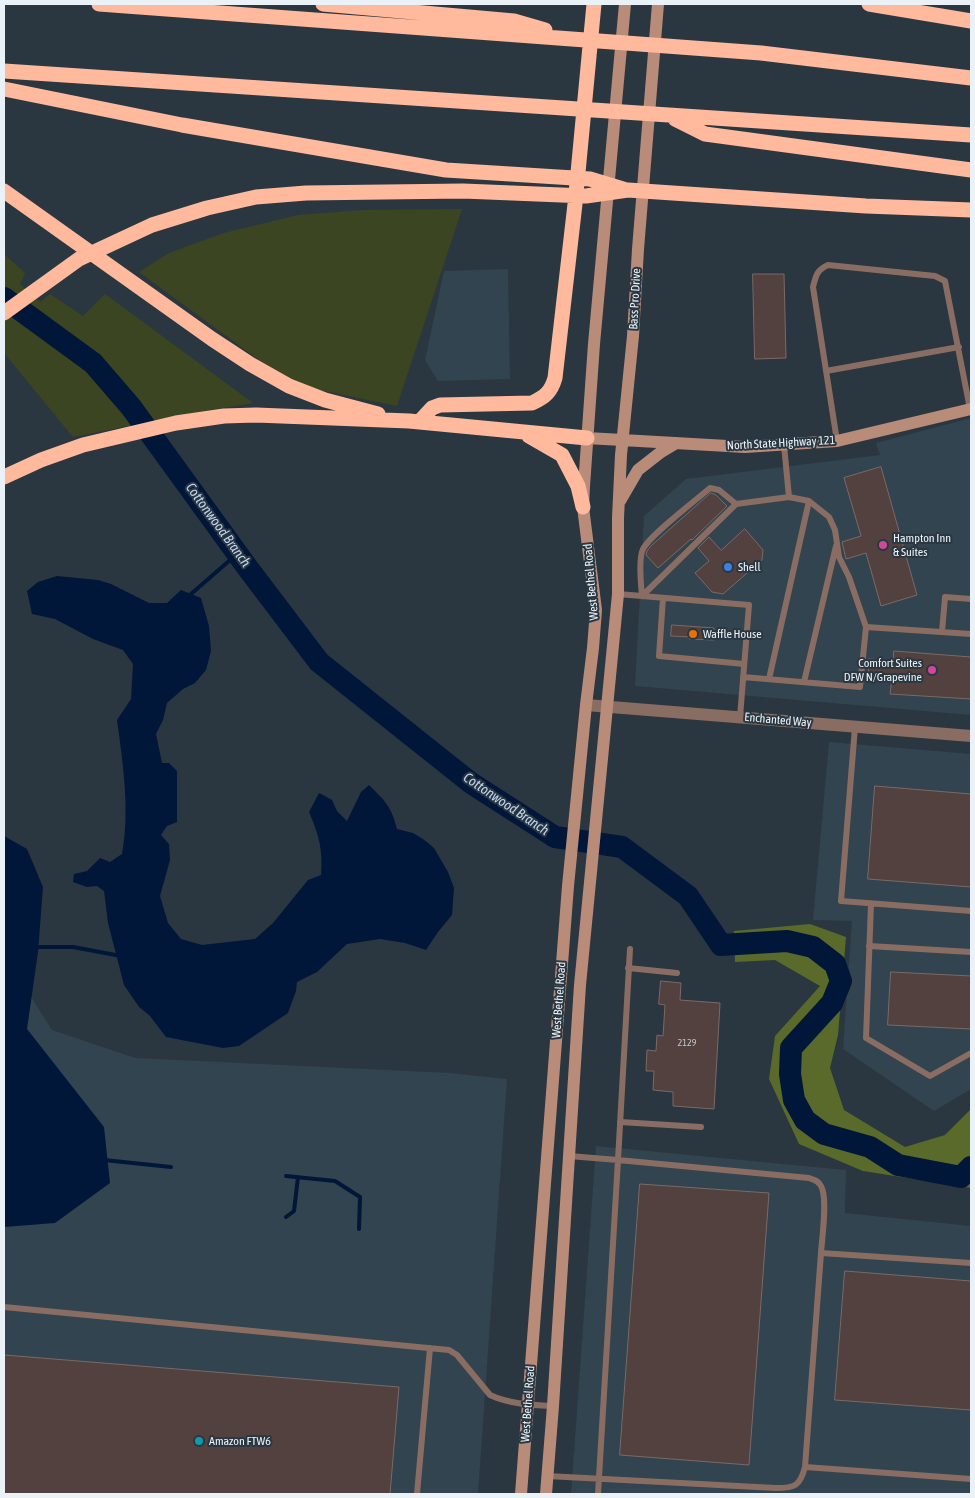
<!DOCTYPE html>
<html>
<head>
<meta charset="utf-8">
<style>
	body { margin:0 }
	#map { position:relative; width:975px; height:1498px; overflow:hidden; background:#2a3740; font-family:"Asap Condensed",sans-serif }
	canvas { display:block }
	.frame { position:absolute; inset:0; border:5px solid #eaf2f8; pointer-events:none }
</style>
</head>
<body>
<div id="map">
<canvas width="975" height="1498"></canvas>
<div class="frame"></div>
</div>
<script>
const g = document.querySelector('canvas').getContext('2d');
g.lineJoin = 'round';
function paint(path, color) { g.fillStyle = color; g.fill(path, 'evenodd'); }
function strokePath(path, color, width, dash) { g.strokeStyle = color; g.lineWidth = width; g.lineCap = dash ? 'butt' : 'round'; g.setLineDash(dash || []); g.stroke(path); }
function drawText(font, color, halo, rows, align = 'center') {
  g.font = font + ' "Asap Condensed",sans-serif'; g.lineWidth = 4; g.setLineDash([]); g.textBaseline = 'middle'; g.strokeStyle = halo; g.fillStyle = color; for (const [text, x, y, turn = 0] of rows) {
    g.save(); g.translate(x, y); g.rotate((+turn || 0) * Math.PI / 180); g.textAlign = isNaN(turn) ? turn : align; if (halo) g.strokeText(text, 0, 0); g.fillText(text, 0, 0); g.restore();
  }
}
paint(new Path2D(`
	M508 269 510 379 438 381 425 360 444 271Z
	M971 418V715L635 686 644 516 686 479 880 455 876 443Z
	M829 742 971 754V1089L934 1111 843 1049 852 921 813 920Z
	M4 954 52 1030 135 1058 449 1073 507 1079 478 1494H4Z
	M596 1146 846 1170 845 1213 971 1226V1494H571Z`), '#314450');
paint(new Path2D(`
	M462 209 397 406 310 388 270 368 139 272 169 253 224 233 298 215 362 210Z
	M4 254 25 273 20 284 40 302 50 294 83 316 105 294 253 403 198 412 73 437 4 353Z`), '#3c4522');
paint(new Path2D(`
	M810 924 846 937 838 1035 830 1068 844 1110 905 1147 945 1135 971 1109V1188L863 1171 799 1144 769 1079 775 1036 820 986 775 960 735 962 734 931Z`), '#5a6a2a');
paint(new Path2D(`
	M57 576 98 580 111 584 149 603H167L181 590 201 598 209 626 211 651 206 670 195 683 183 689 167 703 163 720 156 734 162 763H169L177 771V822L167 826 161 835 169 844 170 860 160 896 168 923 181 939 202 945 255 939 273 923 308 880 321 875C323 850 319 835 309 812L319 793 332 800 337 811 347 821 361 792 369 785C386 802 391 806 397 829L413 833 423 839 434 848 448 872 454 888 452 915 438 932 426 950 405 943 380 939 347 944 317 972 297 982 296 991 288 1013 239 1046 223 1048 166 1037 150 1016 139 1007 124 985 108 923 104 891 97 886 87 887 73 882 74 874 87 871 100 858 110 862 122 854C130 810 123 764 117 720L131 699 133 664 123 650 93 639 55 619 32 614 27 591 38 582Z
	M4 836 27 849 43 887 38 952 27 1029 104 1127 110 1183 55 1223 4 1227Z`), '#001739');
strokePath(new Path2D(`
	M190 598 191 594 237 554
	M33 947H73L121 956
	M104 1160 171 1167
	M286 1176 335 1181 360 1197 359 1229
	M286 1217 294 1211 298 1177`), '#001739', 4);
strokePath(new Path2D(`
	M4 298 93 363 131 407 247 567 319 662 471 783 555 837 622 847 688 896 721 945 787 941 813 947 835 964 841 981 832 1003 791 1048 790 1074 794 1100 805 1120 824 1134 870 1147 898 1165 961 1177 971 1167`), '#001739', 22);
const building = new Path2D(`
	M753 274H784L786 358 755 359Z
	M881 467 917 595 881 606 866 553 846 559 842 542 861 536 844 478Z
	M711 493 716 495 727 506 692 540 691 539 658 568 646 555 647 551 651 546Z
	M745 529 763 550 762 560 723 594 712 592 695 573 709 561 698 548 709 537 721 550Z
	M672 625 714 628V640L689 639 690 637 671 636Z
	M894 651 971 657V699L890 694 892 679 868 677 869 659 893 661Z
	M875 786 971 794V887L868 879Z
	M891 972 971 976V1029L888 1025Z
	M661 981 681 983 680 1000 720 1003 714 1109 673 1106V1092L653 1090 654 1071H646L647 1050 656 1051 657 1035 663 1036 665 1005 659 1004Z
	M640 1184 769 1193 749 1465 620 1455Z
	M845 1271 971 1281V1410L835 1400Z
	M4 1355 399 1387 390 1494H4Z`);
paint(building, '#52413f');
strokePath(building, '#7b6967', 1);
strokePath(new Path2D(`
	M826 371 959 347
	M837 441 813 287C816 275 817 270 828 265L935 276 945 281 970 409
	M789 497 809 501
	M618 594 749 605 740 717
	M642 596C641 584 638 559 643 549 651 534 695 501 710 488L719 490 736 504 789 497 784 445
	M642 596 736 504
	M663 598 659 656 744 664
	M942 632 945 597 971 599
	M743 677 860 687 866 627 971 634
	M769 679 809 501 829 517 835 530 839 557 849 577 866 627
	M804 682 836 546
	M855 727 841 901 971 911
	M871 904 866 1038 930 1076 971 1053
	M869 946 971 952
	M628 968 677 973
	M620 1122 701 1127
	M569 1156 618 1160 630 949
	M4 1307 449 1350 457 1355 490 1395C509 1404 532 1405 553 1406
	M805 1467 971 1479
	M547 1476 776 1488C795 1488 800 1486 805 1467L821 1253
	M417 1494 430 1348
	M598 1494 618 1160 809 1178C814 1180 818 1180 821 1186 828 1197 822 1238 821 1253L971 1263`), '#8a6d62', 6);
strokePath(new Path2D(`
	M586 705 971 736`), '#8a6d62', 12);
strokePath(new Path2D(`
	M587 438 745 447 837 441 971 409
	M620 501 638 470 661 452 676 443
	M521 1494 568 886 586 705 593 648 596 610 583 507 584 486 594 344 625 4
	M546 1494 553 1406 580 985 618 594V518L621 455 633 336 638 249 658 4`), '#b98c7a', 12);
strokePath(new Path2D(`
	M99 4 761 53 971 78
	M323 4 514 21 545 30
	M869 4 971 21
	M4 71 971 135
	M4 89 182 125 446 170 590 179 623 189
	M675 119 705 134 971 170
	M4 191 212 339 250 364 289 386 325 400 378 414
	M4 313 79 259 152 225 207 208 256 197 306 193 463 191 586 196 628 190 866 206 971 210
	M419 422 432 408 440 405 532 403C545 397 551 392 555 378L575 204 594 4
	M529 436 562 455 578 486 583 507
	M4 477 41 460 83 445 176 423 224 416 256 415 409 421 587 438`), '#ffb99d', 15);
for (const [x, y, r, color] of [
	[883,545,5,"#d1479c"],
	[728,567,5,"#3f7fe0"],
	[693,634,5,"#e8710a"],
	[932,670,5,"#d1479c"],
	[199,1441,5,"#0f9aa8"]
]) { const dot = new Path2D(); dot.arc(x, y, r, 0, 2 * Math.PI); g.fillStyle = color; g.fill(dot); strokePath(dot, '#2a3740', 2); }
drawText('10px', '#c4c6ca', null, [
	["2129",687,1043]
]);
drawText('12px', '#eaf2f8', '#2a3740', [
	["Bass Pro Drive",635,299,-87],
	["North State Highway 121",781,443,-3],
	["West Bethel Road",591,582,-95],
	["Enchanted Way",778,720,5],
	["West Bethel Road",559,1000,-86],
	["West Bethel Road",528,1404,-86]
]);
drawText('12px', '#eaf2f8', '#2a3740', [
	["Hampton Inn",893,538],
	["& Suites",893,552],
	["Shell",738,567],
	["Waffle House",703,634],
	["Comfort Suites",922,663,"right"],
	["DFW N/Grapevine",922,677,"right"],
	["Amazon FTW6",209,1441]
], 'left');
drawText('italic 14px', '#c0d6f4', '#2a3740', [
	["Cottonwood Branch",218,525,54],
	["Cottonwood Branch",506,804,34]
]);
</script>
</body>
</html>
